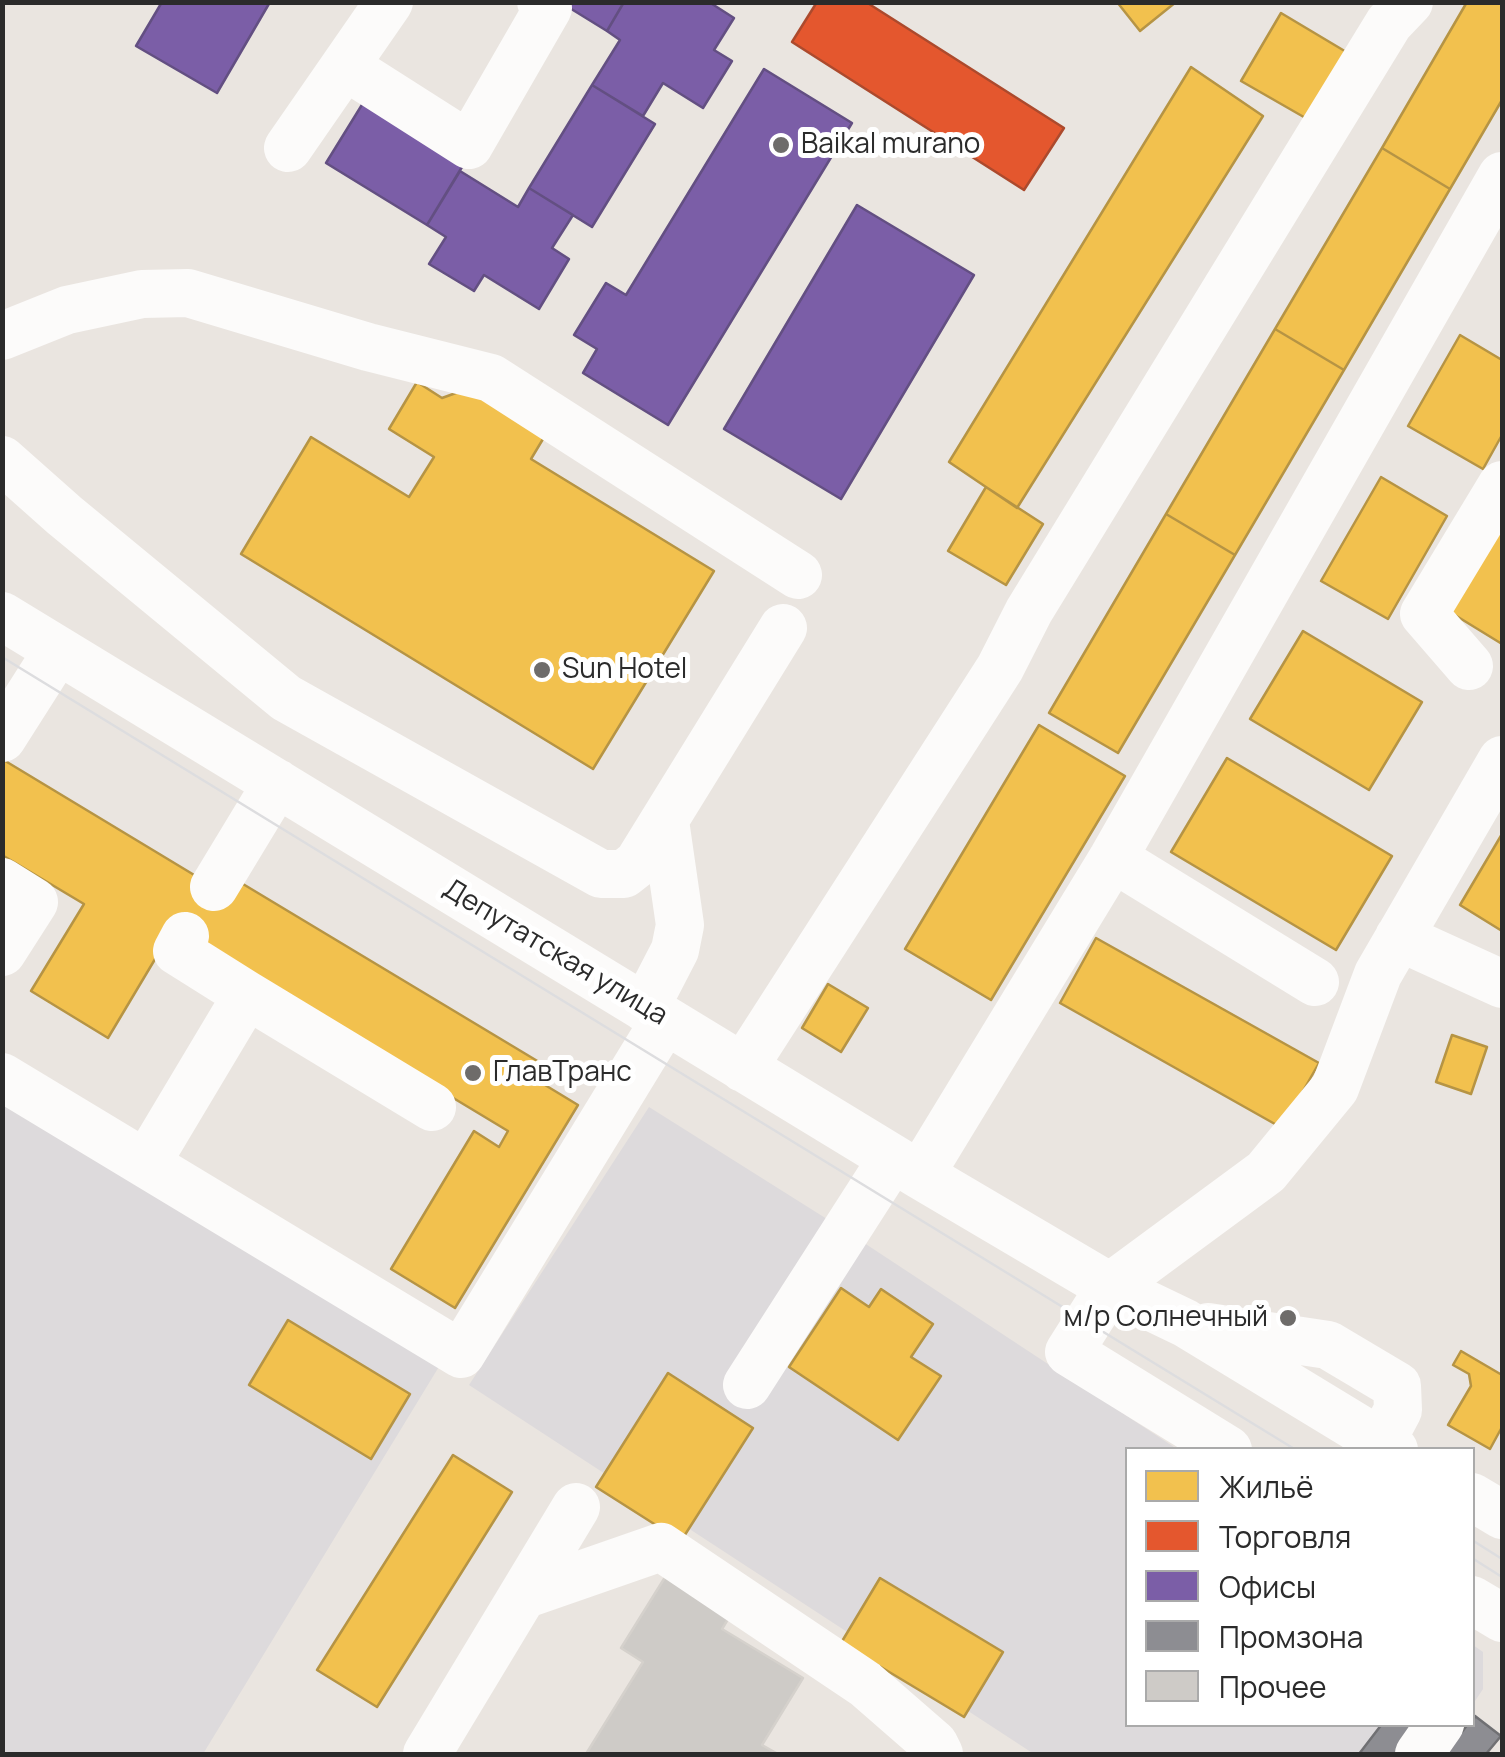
<!DOCTYPE html>
<html>
<head>
<meta charset="utf-8">
<style>
	body { margin:0 }
	#map { position:relative; width:1505px; height:1757px; overflow:hidden; background:#eae5e0; font-family:Manrope,sans-serif }
	canvas { display:block }
	.frame { position:absolute; inset:0; border:5px solid #2b2b2b; pointer-events:none }
	.legend { position:absolute; left:1125px; top:1447px; width:350px; height:280px; box-sizing:border-box; background:#fff; border:2px solid #aaa; margin:0; padding:12px 18px; list-style:none; font-size:30px; color:#2b2b2b }
	.legend li { display:flex; align-items:center; gap:20px; height:50px }
	.legend b { width:50px; border:2px solid #aaa }
</style>
</head>
<body>
<div id="map">
<canvas width="1505" height="1757"></canvas>
<div class="frame"></div>
<ul class="legend">
<li><b style="height:28px;background:#f2c14e"></b>Жильё</li>
<li><b style="height:28px;background:#e4572e"></b>Торговля</li>
<li><b style="height:28px;background:#7b5ea7"></b>Офисы</li>
<li><b style="height:28px;background:#8d8d92"></b>Промзона</li>
<li><b style="height:28px;background:#cecbc7"></b>Прочее</li>
</ul>
</div>
<script>
const g = document.querySelector('canvas').getContext('2d');
g.lineJoin = 'round';
function paint(path, color) { g.fillStyle = color; g.fill(path, 'evenodd'); }
function strokePath(path, color, width, dash) { g.strokeStyle = color; g.lineWidth = width; g.lineCap = dash ? 'butt' : 'round'; g.setLineDash(dash || []); g.stroke(path); }
function drawText(font, color, halo, rows, align = 'center') {
  g.font = font + ' Manrope,sans-serif'; g.lineWidth = 10; g.setLineDash([]); g.textBaseline = 'middle'; g.strokeStyle = halo; g.fillStyle = color; for (const [text, x, y, turn = 0] of rows) {
    g.save(); g.translate(x, y); g.rotate((+turn || 0) * Math.PI / 180); g.textAlign = isNaN(turn) ? turn : align; if (halo) g.strokeText(text, 0, 0); g.fillText(text, 0, 0); g.restore();
  }
}
paint(new Path2D(`
	M2 1095 440 1365 203 1754H3Z
	M649 1107 846 1231 1177 1449 1128 1450V1724L1459 1725 1438 1754H1034L469 1385Z
	M1473 1645 1483 1652V1689L1473 1704Z`), '#dddadc');
const homes = new Path2D(`
	M1117 2H1176L1140 31Z
	M1467 2H1502V100L1450 189 1382 148Z
	M1281 13 1348 53 1309 120 1241 81Z
	M1191 67 1263 116 1017 508 949 462Z
	M1382 148 1450 189 1344 370 1275 329Z
	M1275 329 1344 370 1235 555 1166 514Z
	M1460 335 1502 360V435L1483 469 1408 426Z
	M417 382 442 398 478 385 549 429 531 459 714 571 593 769 241 554 311 437 409 497 434 457 389 429Z
	M1381 477 1447 516 1388 619 1321 581Z
	M986 487 1043 524 1006 585 948 551Z
	M1166 514 1235 555 1118 753 1049 713Z
	M1502 516V644L1445 609Z
	M1303 631 1422 702 1369 790 1250 719Z
	M1039 725 1125 776 991 1000 905 949Z
	M1227 758 1392 856 1336 950 1171 852Z
	M2 759 224 893 233 878 554 1071 545 1085 578 1105 455 1308 391 1269 474 1131 499 1147 508 1131 173 929 108 1038 31 991 84 904 2 855Z
	M1502 834V931L1460 905Z
	M1096 938 1319 1063 1282 1128 1060 1003Z
	M828 984 868 1008 841 1052 802 1028Z
	M1452 1035 1487 1047 1471 1094 1436 1082Z
	M841 1288 869 1307 881 1289 933 1324 911 1357 941 1376 898 1440 789 1367Z
	M288 1320 410 1394 371 1459 249 1385Z
	M1461 1351 1502 1375V1427L1490 1449 1448 1425 1471 1386 1469 1374 1453 1365Z
	M668 1373 753 1428 681 1541 596 1487Z
	M453 1455 512 1492 377 1707 317 1670Z
	M880 1578 1003 1652 964 1717 841 1643Z`);
paint(homes, '#f2c14e');
strokePath(homes, '#b69444', 2.5);
const shops = new Path2D(`
	M817 2H866L1064 128 1024 190 792 42Z`);
paint(shops, '#e4572e');
strokePath(shops, '#ac4a2d', 2.5);
const offices = new Path2D(`
	M162 2H270L217 93 136 46Z
	M560 2H624L607 31Z
	M624 2H709L734 18 714 50 732 61 703 108 663 83 643 116 592 85 620 40 607 31Z
	M764 69 852 123 668 425 583 373 597 349 574 335 606 283 626 295Z
	M592 85 655 124 592 227 529 188Z
	M368 95 468 157 427 225 326 163Z
	M460 171 518 207 529 188 573 215 552 248 569 259 539 309 484 275 474 291 429 264 446 237 427 225Z
	M857 205 974 275 841 499 724 429Z`);
paint(offices, '#7b5ea7');
strokePath(offices, '#634f82', 2.5);
const industry = new Path2D(`
	M1475 1716 1501 1736 1486 1754H1445L1468 1724H1472Z
	M1382 1724H1423L1401 1754H1359Z`);
paint(industry, '#8d8d92');
strokePath(industry, '#707073', 2.5);
const building = new Path2D(`
	M672 1566 736 1606 722 1629 803 1678 762 1745 778 1754H586L643 1662 621 1648Z`);
paint(building, '#cecbc7');
strokePath(building, '#d5d1cc', 2.5);
strokePath(new Path2D(`
	M345 66 469 145 548 8 541 2
	M288 148 389 2
	M2 336 67 310 142 294 188 293 368 347 491 378 798 575
	M2 460 64 515 286 698 601 874H624L638 863 783 628
	M2 616 920 1175 1110 1287 1185 1323 1394 1450
	M1469 666 1424 614 1502 485
	M2 738 58 650
	M1113 858 1315 982
	M2 882 34 902 2 952
	M214 887 277 783
	M1399 937 1502 984
	M247 995 432 1107
	M645 1008 675 950 680 925 665 821
	M743 1068 1000 668 1029 611 1389 23 1409 2
	M2 1077 461 1354 665 1020
	M146 1164 247 995 177 951 185 936
	M920 1175 1113 858 1502 176
	M1208 1327 1328 1345 1397 1386 1398 1410 1381 1442
	M747 1385 892 1159
	M1228 1450 1069 1352 1110 1287 1266 1172 1335 1088 1378 974 1502 760
	M1472 1497 1502 1515
	M523 1595 661 1547 865 1684 934 1744 939 1754
	M1472 1600 1502 1618
	M427 1754 576 1507
	M1419 1754 1440 1724`), '#fcfbfa', 48);
strokePath(new Path2D(`
	M2 657 1296 1450
	M1472 1540 1502 1559
	M1472 1558 1502 1577`), '#dddddf', 2.5);
for (const [x, y, r, color] of [
	[781,145,10,"#6e6c6a"],
	[542,670,10,"#6e6c6a"],
	[473,1073,10,"#6e6c6a"],
	[1288,1318,10,"#6e6c6a"]
]) { const dot = new Path2D(); dot.arc(x, y, r, 0, 2 * Math.PI); g.fillStyle = color; g.fill(dot); strokePath(dot, '#fff', 4); }
drawText('28px', '#2b2b2b', '#fff', [
	["Baikal murano",801,145],
	["Sun Hotel",562,670],
	["ГлавТранс",493,1073],
	["м/р Солнечный",1268,1318,"right"]
], 'left');
drawText('28px', '#2b2b2b', '#fff', [
	["Депутатская улица",555,953,31]
]);
</script>
</body>
</html>
